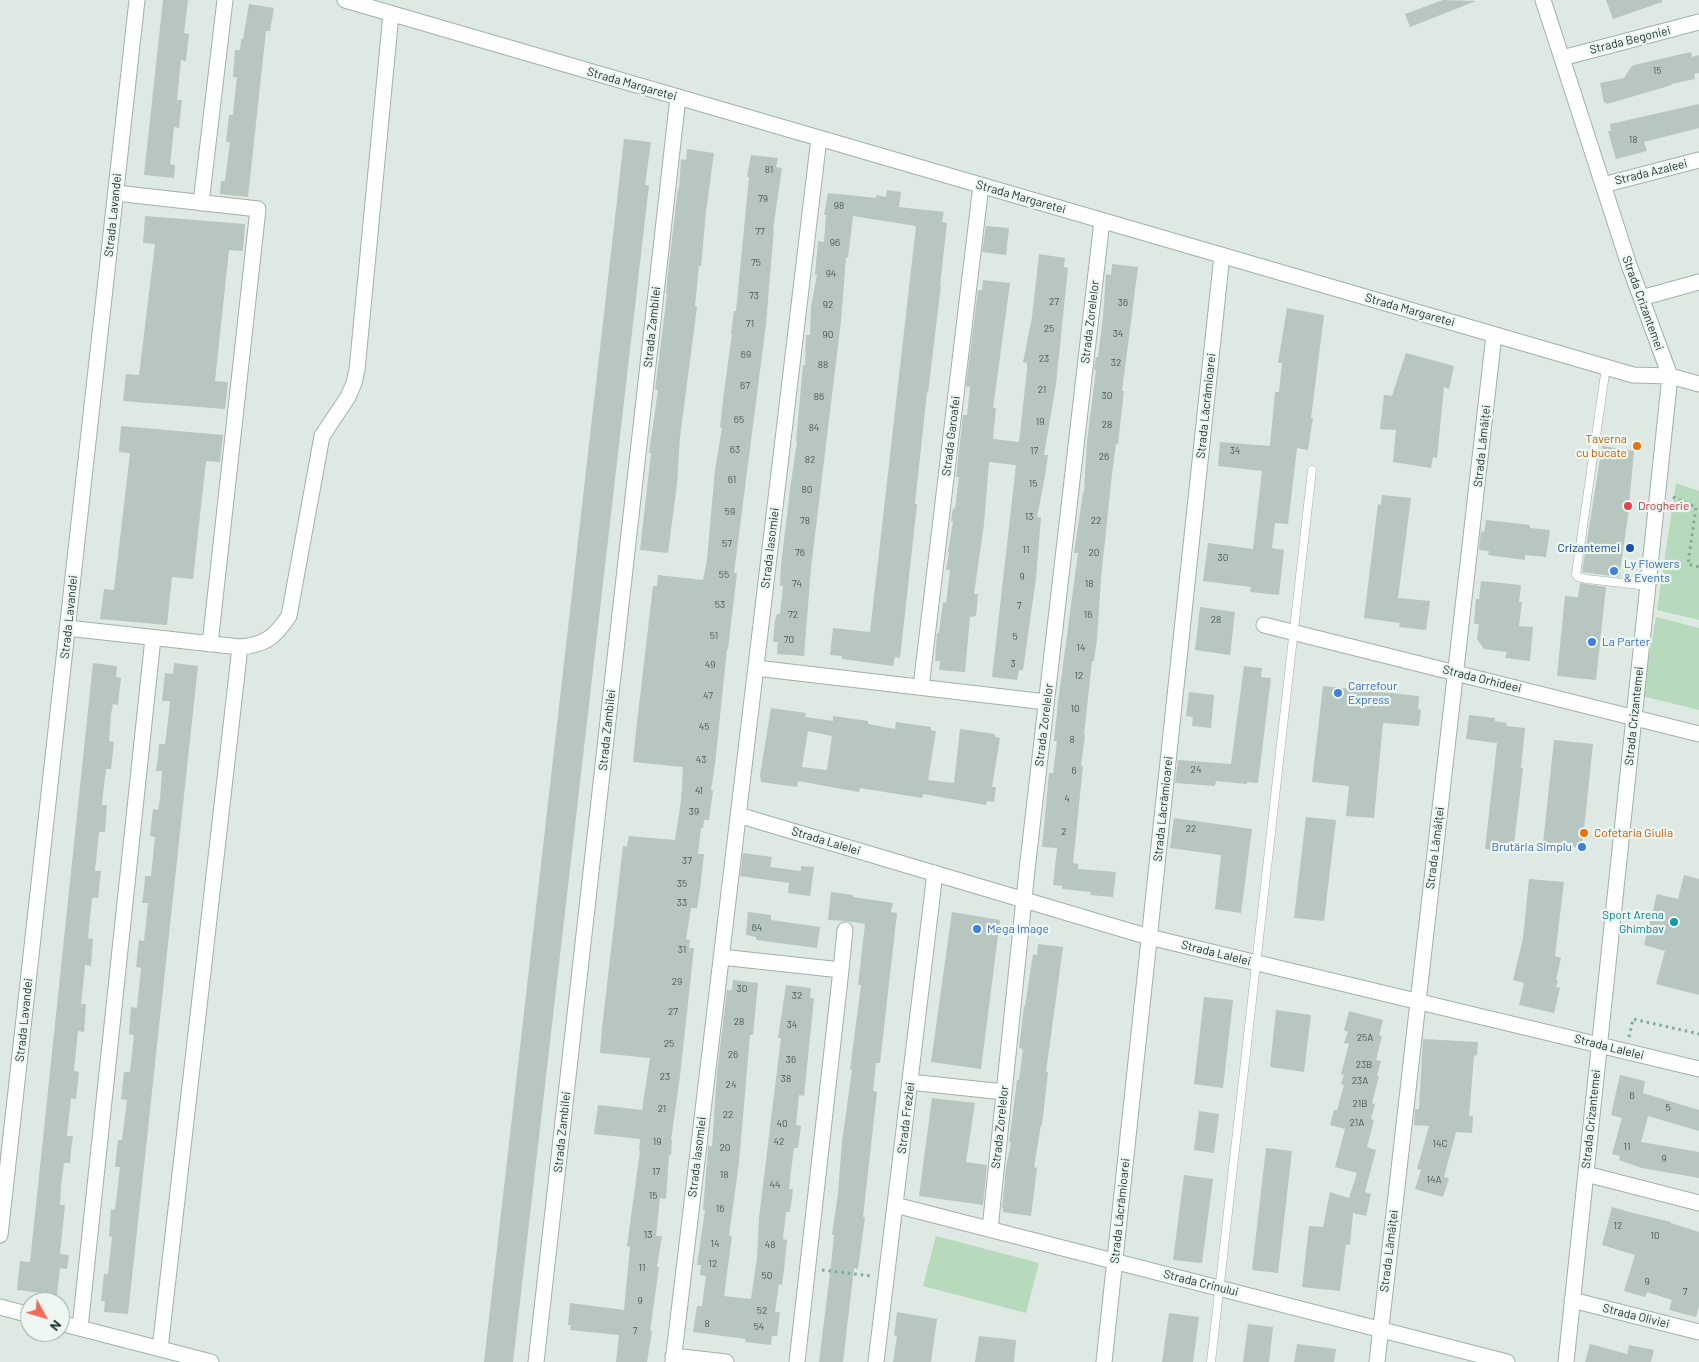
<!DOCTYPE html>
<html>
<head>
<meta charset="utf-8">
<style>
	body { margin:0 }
	#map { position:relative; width:1699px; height:1362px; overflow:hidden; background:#dee9e3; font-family:Barlow,sans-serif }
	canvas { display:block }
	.north { position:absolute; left:20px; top:1292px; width:50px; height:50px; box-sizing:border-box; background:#eef6f1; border:1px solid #9caaa3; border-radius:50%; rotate:129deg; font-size:14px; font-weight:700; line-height:20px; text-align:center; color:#20382f }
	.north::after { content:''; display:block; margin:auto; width:18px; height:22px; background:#ec6c59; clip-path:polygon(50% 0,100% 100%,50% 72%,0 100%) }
</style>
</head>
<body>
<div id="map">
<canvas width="1699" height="1362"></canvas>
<div class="north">N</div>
</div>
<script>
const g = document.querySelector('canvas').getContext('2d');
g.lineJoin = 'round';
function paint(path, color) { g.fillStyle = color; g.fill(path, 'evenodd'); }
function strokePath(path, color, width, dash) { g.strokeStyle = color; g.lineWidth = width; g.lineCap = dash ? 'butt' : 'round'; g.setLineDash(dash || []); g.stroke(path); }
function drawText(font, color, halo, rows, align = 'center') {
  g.font = font + ' Barlow,sans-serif'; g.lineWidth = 4.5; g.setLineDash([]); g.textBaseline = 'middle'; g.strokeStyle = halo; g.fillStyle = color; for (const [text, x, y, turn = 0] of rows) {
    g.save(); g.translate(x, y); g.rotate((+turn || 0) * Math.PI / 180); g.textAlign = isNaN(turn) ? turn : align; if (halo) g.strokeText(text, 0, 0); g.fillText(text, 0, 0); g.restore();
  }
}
paint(new Path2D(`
	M1676 483 1699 491V620L1657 610Z
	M1656 617 1699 628V710L1642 696Z
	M936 1236 1039 1263 1026 1313 923 1286Z`), '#b7dabc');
paint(new Path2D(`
	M163 0H188L184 33 189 34 186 61 181 60 177 100H182L179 128 174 127 170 164 175 165 174 178 144 175Z
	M1443 0 1476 1 1410 27 1405 14Z
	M1606 0H1662V2L1613 19Z
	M249 4 274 8 270 31H266L248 197 220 194 221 181H225L230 142H226L229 115H233L234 104 237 77H233L235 50H240L241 39H243Z
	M1691 52 1692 57 1699 55V73L1694 74 1695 79 1671 84 1672 85 1607 104 1606 102 1604 103 1600 83 1624 78 1631 67 1634 65Z
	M1699 104V128L1644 142 1647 151 1616 159 1608 131H1611L1610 124Z
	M624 139 651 142 645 185H649L631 341 513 1362H484Z
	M687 149 714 153 706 212 701 266H699L695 306 697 307 680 437 677 484 668 553 640 550 651 453H649L658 390H655L667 294H666L667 281 678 188 679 189 681 159 686 160Z
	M751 155 778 158 776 167 782 168 773 229H774L766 324 734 573H737L728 649H727L715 764 711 790 713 791 709 820H704L703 828H701L698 854H704L700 889 697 908H691L686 939 690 940 689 948H694L680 1076 671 1140H672L671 1155H669L666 1199 660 1198 656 1236H662L657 1267H659L650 1331H652L647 1362H616L619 1335 570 1330 571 1325H568L570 1303 624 1310 630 1247 627 1246 640 1151H639L640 1139 594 1134 598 1105 642 1110 650 1058 600 1053 602 1028 623 846 627 847 629 836 675 840 681 801 683 767 633 762 636 731 653 586H657L658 575 703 580 707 560 715 470 722 428 720 427 724 392 732 334H731L734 311H736L749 177H747Z
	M887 190 901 192 899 207 944 212 942 222 947 223 940 285H941L928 393 927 392 915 504H917L900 658 895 657 893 666 842 659V656L830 655 833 628 870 632 916 226 853 216 848 258 846 257 841 321 811 568 804 656 777 654 778 642H773L775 620 777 614H780L783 586H780L781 565 790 490 797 441H796L803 365H805L806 335H810L811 307 817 275H815L818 241 824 242 826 215H824L828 193 876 198V195L886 197Z
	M145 216 245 224 243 251 229 250 215 381 228 382 225 409 123 401 126 374 139 375 155 244 143 243Z
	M986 226 1009 228 1006 255 982 252Z
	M1039 254 1065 258 1064 267 1068 268 1056 384 1044 455H1048L1045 476 1037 517H1041L1036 578 1023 670H1019L1017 680 992 677 1016 465 989 462 984 524 974 594H978L976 616 970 617 965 672 939 670 940 661H935L937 633H939L943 602 946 603 950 570H946L949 552H948L953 521H951L953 508 955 509 959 477H956L963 415H967L970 387 966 386 978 290H982L983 280 1010 283 993 408H996L993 439 1019 442 1027 370V363L1023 362 1032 317Z
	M1112 264 1138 267 1122 391H1124L1118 444H1116L1112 474 1101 578 1097 639 1094 661H1092L1084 735H1085L1081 766H1083L1073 863 1078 864V869L1116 872 1113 897 1090 895 1091 892 1062 889V886L1053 885 1057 848 1042 847 1049 773H1053L1057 741H1054L1058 702 1078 553H1074L1083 492H1084L1087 441 1096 370H1094L1096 357H1098L1103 317 1106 274 1111 275Z
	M1287 308 1324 315 1311 418H1313L1308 450 1297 448 1288 524 1275 523 1272 548 1284 550 1279 595 1250 592 1251 587 1203 581 1208 543 1253 549 1262 471 1218 466 1220 442 1270 446 1275 392H1279L1282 363H1278Z
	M1406 353 1454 366 1449 389 1444 387 1437 458 1433 457 1431 468 1393 462 1396 430 1380 429 1384 395 1392 396Z
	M121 426 223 435 220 462 206 461 193 579 172 577 167 625 100 619 104 589 114 590 130 453 119 452Z
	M1602 446 1634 451 1628 516 1619 577 1582 572Z
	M1382 495 1411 498 1398 598 1430 601 1426 630 1399 627 1400 623 1364 618 1378 504 1381 505Z
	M1486 520 1530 525V528L1550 530 1546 557 1525 555V560L1488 555 1489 551 1479 550 1481 531 1484 532Z
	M1481 581 1521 585 1519 602H1522L1519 626 1533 627 1530 661 1505 658 1507 652 1484 649 1477 639 1479 624H1474L1476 599H1479Z
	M1580 583 1606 587 1596 680 1557 676 1565 596 1578 597Z
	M1200 607 1235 612 1230 655 1195 650Z
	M93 663 117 666 116 677 121 678 118 705 113 704 111 714 109 741 114 742 111 769H106L103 794 102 805H107L105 832H99L95 871H101L98 898H92L88 938 93 939 91 966 85 965 84 976 81 1004H86L84 1032 78 1031 75 1060 74 1071 79 1072 76 1099 71 1098 67 1136H73L71 1150 70 1163H64L61 1185 60 1205H65L60 1254 69 1255 67 1269 60 1268 57 1295 17 1290 20 1261 30 1262Z
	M174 663 198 666 128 1314 104 1312 105 1301H101L104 1274H108L112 1237 109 1236 110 1223 111 1209 115 1210 120 1167H115L118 1140H122L127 1100 121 1099 124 1072H130L134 1035 129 1034 131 1007 137 1008 139 987 141 968 136 967 139 940 144 941 148 903H142L144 889 145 876H151L154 847 155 837 150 836 153 809 158 810 160 799 162 771H156L158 757 159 744H165L168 721 170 701H162L165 673 173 674Z
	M1244 666 1262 668 1261 677 1271 678 1258 783 1247 782V784L1216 781 1215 786 1175 783 1178 760 1231 764Z
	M1323 686 1419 696 1418 709 1421 710 1419 726 1383 723 1374 818 1346 816 1349 786 1312 782Z
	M1189 692 1214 695 1211 728 1192 726 1193 717 1186 716Z
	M771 708 806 713 805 717 833 721V716L868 721V724L895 729 896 722 931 727V730L936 731 928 780 954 783 960 729 995 734V737L1000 738 992 787H996L994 802 987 801 986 805 923 794 922 798 860 788 859 792 798 781 797 787 761 782 760 775ZM808 731 832 736 827 770 802 767Z
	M1469 715 1495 718V721L1507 723 1506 726 1525 728 1521 768H1523L1513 852 1485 849 1497 743 1466 739Z
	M1554 740 1593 744 1582 848 1543 844Z
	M1306 817 1336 820 1324 921 1294 918Z
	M1174 818 1252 829 1241 913 1215 909 1221 855 1170 848Z
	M743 853 772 857 770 867 801 871V866L814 867 810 896 788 893 789 883 740 876Z
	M1684 875 1699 879V995L1656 984 1665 951 1644 945 1657 894 1678 899Z
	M1529 879 1564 882 1555 956 1561 958 1556 980 1558 981 1556 987 1560 988 1554 1013 1519 1005 1524 983 1513 980 1523 938Z
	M831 892 853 895V897L893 903 891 912 897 913 880 1063H876L873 1091 877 1092 863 1217H865L858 1269 854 1268 843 1362H819L831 1265 834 1235H832L838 1193 842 1142 852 1070H850L861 985H858L865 924 846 921 828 920Z
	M748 912 771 915V920L820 927 817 948 756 940V937L746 935Z
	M952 912 1000 920 981 1069 931 1062Z
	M1038 944 1063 947 1046 1072H1048L1042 1125H1041L1034 1167 1037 1168 1031 1216 1003 1212V1208H1002L1006 1167 1011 1142H1009L1017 1080H1019L1023 1049 1019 1048 1024 1006H1025L1033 954 1037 955Z
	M733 980 758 983 753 1035H750L739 1162 729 1236H732L724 1296 751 1299 757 1258 759 1218 781 1038H778L786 985 811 988 810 998H814L804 1096 799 1095 796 1125 801 1126 798 1148H794L790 1179 789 1189H793L790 1212H786L783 1239 787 1240 784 1270 782 1285 779 1284 775 1312H780L777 1336H772L771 1345 745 1342 746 1339 693 1332 697 1306H702L706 1276 700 1275 701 1265H697L705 1210H703L708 1149V1146H712L717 1073 727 990H732Z
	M1204 997 1233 1000 1223 1088 1194 1084Z
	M1276 1010 1311 1015 1304 1072 1270 1067Z
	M1349 1011 1383 1020 1379 1035 1382 1036 1376 1060 1381 1061 1377 1075 1379 1076 1372 1103 1375 1104 1371 1119 1374 1120 1367 1147 1376 1150 1365 1192 1371 1194 1366 1216 1353 1213 1350 1245 1346 1244 1340 1291 1302 1287 1309 1226 1323 1227 1330 1192 1349 1198 1357 1173 1335 1167 1345 1129 1330 1125 1334 1110H1337L1344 1085 1341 1084 1344 1075 1341 1074 1349 1044 1344 1043 1348 1032 1344 1030Z
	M1423 1039 1478 1042 1477 1055 1474 1056 1469 1116H1473L1472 1133 1456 1132 1444 1177 1449 1178 1443 1197 1415 1189 1421 1170 1417 1169 1429 1126 1414 1125 1415 1109H1419Z
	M1620 1075 1645 1081 1643 1093 1699 1110V1131L1648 1116 1641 1142 1699 1152V1178L1642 1168 1619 1160 1620 1156 1612 1154 1622 1118 1611 1115Z
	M932 1098 975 1103 966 1162 987 1165 983 1205 919 1196Z
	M1199 1111 1219 1114 1214 1153 1194 1150Z
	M1266 1148 1292 1151 1278 1273 1252 1270Z
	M1184 1175 1213 1179 1202 1263 1173 1260Z
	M1612 1207 1633 1213 1671 1222V1223L1699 1232V1305L1696 1317 1669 1310 1672 1300 1647 1292 1645 1297 1624 1291 1635 1255 1602 1245Z
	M897 1312 937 1319 931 1362H893L897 1336 894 1335Z
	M1169 1313 1199 1317 1193 1362H1162Z
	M1248 1324 1273 1327 1269 1362H1243Z
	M979 1336 1016 1340 1014 1362H975Z
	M1297 1344 1336 1349 1334 1362H1294Z
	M1590 1344 1627 1354 1629 1345 1654 1350 1651 1362H1585Z`), '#b7c6be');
const lane = new Path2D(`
	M1606 367 1576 574 1578 577 1587 579 1648 586
	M1211 1362 1312 470`);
const street = new Path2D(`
	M345 0 1633 375 1670 376 1699 384
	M1543 0 1629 265 1670 376 1566 1362
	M1562 58 1699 22
	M1603 185 1699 160
	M116 193 258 209 210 644
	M201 203 225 0
	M1641 298 1699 282
	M1264 625 1699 734
	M67 628 240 647C265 645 275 637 289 616L322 436 348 397 354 383 357 370 391 14
	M756 668 1046 702
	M921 687 981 185
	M738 815 1149 937 1699 1069
	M721 957 841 970 797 1362
	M841 970 845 930
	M910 1082 1004 1092
	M1586 1174 1699 1203
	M895 1205 1507 1362
	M990 1229 1027 870 1102 221
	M0 1235 137 0
	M1572 1300 1699 1332
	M0 1307 30 1315
	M60 1323 211 1362
	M80 1328 153 638
	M160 1349 240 647
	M673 1356 726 1362
	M536 1362 678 97
	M673 1362 819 138
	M876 1362 935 873
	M1104 1362 1222 255
	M1377 1362 1494 335`);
strokePath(lane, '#a1b0a9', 9);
strokePath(street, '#a1b0a9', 17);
strokePath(new Path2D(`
	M1673 497 1696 507 1688 564 1699 567
	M1629 1037 1633 1019 1699 1034
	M822 1270 871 1276`), '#80ab98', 3, [2.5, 4]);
strokePath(lane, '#fff', 8);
strokePath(street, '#fff', 15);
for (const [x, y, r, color] of [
	[1637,446,5,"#e8710a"],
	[1628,506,5,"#e0444e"],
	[1630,548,5,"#1a4fb4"],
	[1614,571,5,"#3f7fe0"],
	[1592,642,5,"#3f7fe0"],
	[1338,693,5,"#3f7fe0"],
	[1584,833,5,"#e8710a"],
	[1582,847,5,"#3f7fe0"],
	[1674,922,5,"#0f9aa8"],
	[977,929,5,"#3f7fe0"]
]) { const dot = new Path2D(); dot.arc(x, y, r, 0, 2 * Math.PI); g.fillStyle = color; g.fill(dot); strokePath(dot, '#eef6f1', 2); }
drawText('10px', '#465c53', null, [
	["15",1657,71],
	["18",1633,140],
	["81",769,170],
	["79",763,199],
	["98",839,206],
	["77",760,232],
	["96",835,243],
	["75",756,263],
	["94",831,274],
	["73",754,296],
	["27",1054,302],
	["36",1123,303],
	["92",828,305],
	["71",750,324],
	["25",1049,329],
	["34",1118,334],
	["90",828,335],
	["69",746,355],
	["23",1044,359],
	["32",1116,363],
	["88",823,365],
	["67",745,386],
	["21",1042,390],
	["30",1107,396],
	["86",819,397],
	["65",739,420],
	["19",1040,422],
	["28",1107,425],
	["84",814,428],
	["63",735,450],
	["17",1034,451],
	["34",1235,451],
	["26",1104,457],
	["82",810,460],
	["61",732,480],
	["15",1033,484],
	["80",807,490],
	["59",730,512],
	["13",1029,517],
	["78",805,521],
	["22",1096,521],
	["57",727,544],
	["11",1026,550],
	["76",800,553],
	["20",1094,553],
	["30",1223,558],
	["55",724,575],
	["9",1022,577],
	["74",797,584],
	["18",1089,584],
	["53",720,605],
	["7",1019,606],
	["72",793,615],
	["16",1088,615],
	["28",1216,620],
	["51",714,636],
	["5",1015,637],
	["70",789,640],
	["14",1081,648],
	["3",1013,664],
	["49",710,665],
	["12",1079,676],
	["47",708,696],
	["10",1075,709],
	["45",704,727],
	["8",1072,740],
	["43",701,760],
	["24",1196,770],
	["6",1074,771],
	["41",699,791],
	["4",1067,799],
	["39",694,812],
	["22",1191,829],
	["2",1064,832],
	["37",687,861],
	["35",682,884],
	["33",682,903],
	["64",757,928],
	["31",682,950],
	["29",677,982],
	["30",742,989],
	["32",797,996],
	["27",673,1012],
	["28",739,1022],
	["34",792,1025],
	["25A",1365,1038],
	["25",669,1044],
	["26",733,1055],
	["36",791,1060],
	["23B",1364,1065],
	["23",665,1077],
	["38",786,1079],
	["23A",1360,1081],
	["24",731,1085],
	["6",1632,1096],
	["21B",1360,1104],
	["5",1668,1108],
	["21",662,1109],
	["22",728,1115],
	["21A",1357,1123],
	["40",782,1124],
	["19",657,1142],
	["42",779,1142],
	["14C",1440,1144],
	["11",1627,1147],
	["20",725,1148],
	["9",1664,1159],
	["17",656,1172],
	["18",724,1175],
	["14A",1434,1180],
	["44",775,1185],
	["15",653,1196],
	["16",720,1209],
	["12",1618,1226],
	["13",648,1235],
	["10",1655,1236],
	["14",715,1244],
	["48",770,1245],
	["12",713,1264],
	["11",642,1268],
	["50",767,1276],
	["9",1647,1282],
	["7",1685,1292],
	["9",640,1301],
	["52",762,1311],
	["8",707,1324],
	["54",759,1327],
	["7",635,1331]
]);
drawText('12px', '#20382f', '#eef6f1', [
	["Strada Begoniei",1630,40,-14],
	["Strada Margaretei",632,84,16],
	["Strada Azaleei",1651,172,-14],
	["Strada Margaretei",1021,197,16],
	["Strada Lavandei",113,215,-84],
	["Strada Crizantemei",1643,303,70],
	["Strada Margaretei",1410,310,16],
	["Strada Zorelelor",1090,322,-83],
	["Strada Zambilei",652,327,-84],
	["Strada Lăcrămioarei",1206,406,-84],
	["Strada Garoafei",951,436,-83],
	["Strada Lămâiței",1482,446,-84],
	["Strada Iasomiei",770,548,-83],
	["Strada Lavandei",69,617,-84],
	["Strada Orhideei",1482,679,14],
	["Strada Crizantemei",1634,716,-84],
	["Strada Zorelelor",1044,725,-83],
	["Strada Zambilei",607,730,-84],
	["Strada Lăcrămioarei",1163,809,-84],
	["Strada Lalelei",826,841,17],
	["Strada Lămâiței",1435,848,-83],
	["Strada Lalelei",1216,953,14],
	["Strada Lavandei",24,1020,-84],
	["Strada Lalelei",1609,1047,14],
	["Strada Freziei",906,1118,-83],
	["Strada Crizantemei",1591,1119,-84],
	["Strada Zorelelor",1000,1127,-84],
	["Strada Zambilei",562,1132,-84],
	["Strada Iasomiei",697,1157,-83],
	["Strada Lăcrămioarei",1120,1211,-84],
	["Strada Lămâiței",1389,1251,-83],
	["Strada Crinului",1201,1283,14],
	["Strada Oliviei",1636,1316,14]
]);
drawText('12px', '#c56008', '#eef6f1', [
	["Taverna",1627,439],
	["cu bucate",1627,453],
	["Cofetaria Giulia",1594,833,"left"]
], 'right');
drawText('12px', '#be3a42', '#eef6f1', [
	["Drogherie",1638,506]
], 'left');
drawText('12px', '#164399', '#eef6f1', [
	["Crizantemei",1620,548]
], 'right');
drawText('12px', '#366cbe', '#eef6f1', [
	["Ly Flowers",1624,564],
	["& Events",1624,578],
	["La Parter",1602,642],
	["Carrefour",1348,686],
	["Express",1348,700],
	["Brutăria Simplu",1572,847,"right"],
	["Mega Image",987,929]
], 'left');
drawText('12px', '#0d838f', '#eef6f1', [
	["Sport Arena",1664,915],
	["Ghimbav",1664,929]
], 'right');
</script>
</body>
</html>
